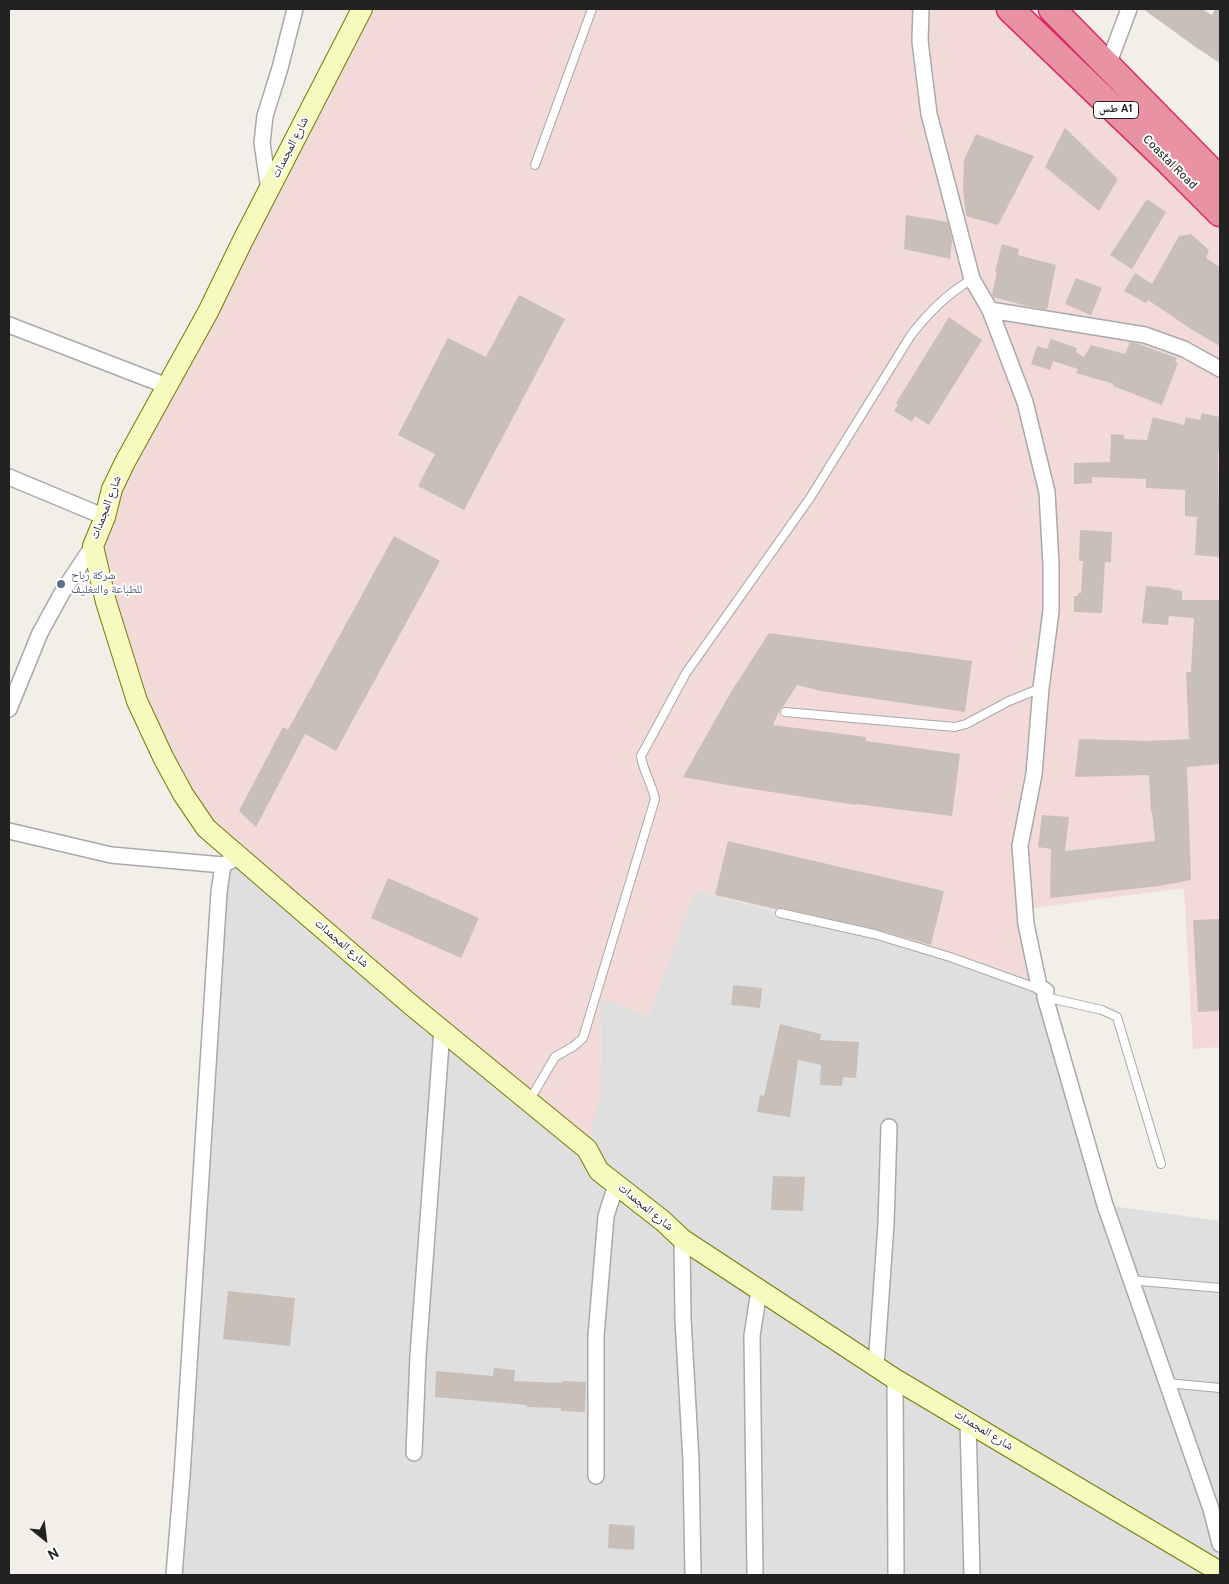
<!DOCTYPE html>
<html>
<head>
<meta charset="utf-8">
<style>
	body { margin:0 }
	#map { position:relative; width:1229px; height:1584px; overflow:hidden; background:#f2efe9; font-family:Overpass,sans-serif }
	canvas { display:block }
	.frame { position:absolute; inset:0; border:10px solid #222; pointer-events:none }
	.north { position:absolute; left:20px; top:1514px; width:50px; height:50px; -webkit-text-stroke:4px #fff; paint-order:stroke; rotate:151deg; font-size:14px; font-weight:700; line-height:20px; text-align:center; color:#222 }
	.north::after { content:''; display:block; margin:auto; width:18px; height:22px; background:#222; clip-path:polygon(50% 0,100% 100%,50% 72%,0 100%) }
</style>
</head>
<body>
<div id="map">
<canvas width="1229" height="1584"></canvas>
<div class="frame"></div>
<div class="north">N</div>
</div>
<script>
const g = document.querySelector('canvas').getContext('2d');
g.lineJoin = 'round';
function paint(path, color) { g.fillStyle = color; g.fill(path, 'evenodd'); }
function strokePath(path, color, width, dash) { g.strokeStyle = color; g.lineWidth = width; g.lineCap = dash ? 'butt' : 'round'; g.setLineDash(dash || []); g.stroke(path); }
function drawText(font, color, halo, rows, align = 'center') {
  g.font = font + ' Overpass,"Noto Naskh Arabic",sans-serif'; g.lineWidth = 4; g.setLineDash([]); g.textBaseline = 'middle'; g.strokeStyle = halo; g.fillStyle = color; for (const [text, x, y, turn = 0] of rows) {
    g.save(); g.translate(x, y); g.rotate((+turn || 0) * Math.PI / 180); g.textAlign = isNaN(turn) ? turn : align; if (halo) g.strokeText(text, 0, 0); g.fillText(text, 0, 0); g.restore();
  }
}
paint(new Path2D(`
	M239 856 601 1090 600 997 648 1016 695 890 780 913 874 934 1046 991 1105 1205 1220 1221V1575H174L223 865Z`), '#e0dfdf');
paint(new Path2D(`
	M362 9H1010L1220 215V1047L1193 1049 1184 888 1026 909 1039 985 950 957 696 890 648 1016 600 998 601 1090 587 1149 206 828 163 757 93 546Z`), '#f2dad9');
paint(new Path2D(`
	M1143 9H1202L1212 15 1215 9H1220V63L1197 48Z
	M1065 128 1118 179 1099 211 1045 167Z
	M976 134 1034 156 998 225 966 216 963 189 964 160Z
	M1147 199 1166 212 1132 269 1110 255Z
	M906 215 948 222 952 240 950 259 904 249Z
	M1191 234 1209 250 1206 258 1220 267V346L1191 329 1148 300 1146 303 1124 291 1135 273 1152 284 1179 236Z
	M1002 244 1019 249 1018 255 1056 265 1047 310 1027 306 993 297 992 294 997 273 995 272Z
	M1076 278 1102 288 1091 315 1065 304Z
	M519 295 565 319 464 510 418 486 435 454 398 435 448 338 486 357Z
	M949 317 982 340 929 425 915 416 912 422 894 411 898 404 896 403Z
	M1051 339 1077 348 1076 352 1084 357 1091 345 1125 354 1130 342 1139 344 1177 358 1175 362 1178 363 1162 405 1113 386 1114 384 1076 373 1078 369 1053 361 1050 370 1031 364 1037 346 1047 349Z
	M1202 413 1220 417V454L1218 453 1220 557 1195 555 1197 517 1185 516V490L1146 488V479L1092 477V483L1074 484V463L1110 462 1111 434 1124 435V439L1147 440 1153 417 1184 425 1186 417 1200 420Z
	M1080 530 1112 532 1111 562H1105L1102 613 1074 612V596H1078V593H1081L1083 561H1079Z
	M394 536 440 561 336 751 305 734 256 827 239 811 283 727 288 730Z
	M1146 586 1171 588V589L1182 591V600H1220V764L1187 767 1191 880 1159 886 1050 898 1051 849 1038 847 1042 815 1069 817 1065 851 1155 841 1152 812H1151L1149 775 1075 777 1079 739 1148 741 1189 739 1186 672H1191L1194 618 1169 616 1168 625 1142 623Z
	M769 633 972 661 965 712 821 691 797 685 783 707 780 709 773 725 866 737V741L960 754 952 816 856 804V805L739 787 683 777 731 692Z
	M728 841 944 891 931 945 875 929 781 908 776 909 715 895Z
	M388 878 479 918 461 958 371 918Z
	M1220 919V1011L1198 1012 1193 920Z
	M733 985 762 988 760 1008 731 1005Z
	M780 1024 821 1034 820 1040 859 1042 856 1078 843 1077 842 1086 820 1085 821 1065 798 1060 790 1117 757 1112 760 1095 764 1096Z
	M773 1176 805 1177 803 1211 771 1210Z
	M228 1291 295 1298 290 1346 223 1339Z
	M494 1368 515 1370 514 1381 562 1383V1381L586 1382 585 1412 561 1411V1408L526 1407 527 1405 435 1397 436 1371 493 1376Z
	M609 1524 635 1526 634 1550 608 1548Z`), '#c7bfb8');
const lane = new Path2D(`
	M535 165 592 9
	M785 712 955 727 966 724 1009 701 1041 688
	M780 913 874 934 950 957 1039 989
	M1045 997 1102 1010 1117 1017 1161 1164
	M529 1101 555 1057 574 1046 583 1038 655 799C652 784 643 771 641 756L686 673 810 498 911 335C930 311 946 295 972 279
	M1130 1280 1220 1288
	M1167 1383 1220 1388`);
const street = new Path2D(`
	M921 9 920 41 929 114 972 279 990 310 1025 402 1047 492 1051 565V611L1041 688 1034 774 1020 846 1026 924 1039 986 1046 991 1045 997 1105 1205 1211 1509 1220 1544
	M1108 65 1129 9
	M269 190 262 143 265 116 280 68 295 9
	M990 310 1145 335 1184 349 1220 369
	M9 325 167 386
	M9 477 105 517
	M9 709 40 633 63 591 93 546
	M9 831 111 855 223 865
	M682 1239 683 1319 691 1461 693 1575
	M876 1367 886 1224 889 1127
	M895 1379 896 1575
	M968 1422 972 1575
	M414 1453 418 1356 442 1030
	M596 1476V1336L606 1216 616 1185
	M174 1575 182 1476 219 892 223 865 239 856
	M755 1575 752 1336 759 1290`);
const secondary = new Path2D(`
	M362 9 243 240 208 312 125 462 112 489 105 517 93 546 106 602 137 701 163 757 183 794 206 828 410 1004 587 1149 599 1171 663 1221 682 1239 895 1379 1220 1572`);
const highway = new Path2D(`
	M1010 9 1166 159 1220 213
	M1052 9 1220 180`);
strokePath(lane, '#a9a9a9', 10);
strokePath(street, '#a9a9a9', 18);
strokePath(secondary, '#707d05', 22);
strokePath(highway, '#dc2a67', 29);
strokePath(lane, '#fff', 8);
strokePath(street, '#fff', 15);
strokePath(secondary, '#f7fabf', 20);
strokePath(highway, '#e892a2', 26);
for (const [x, y, r, color] of [
	[61,584,5,"#5c6f8a"]
]) { const dot = new Path2D(); dot.arc(x, y, r, 0, 2 * Math.PI); g.fillStyle = color; g.fill(dot); strokePath(dot, '#fff', 2); }
for (const [x, y, w] of [
	[1116,110,45]
]) { const box = new Path2D(); box.roundRect(x - w / 2, y - 8.5, w, 17, 4); g.fillStyle = '#fff'; g.fill(box); strokePath(box, '#222', 1); }
drawText('bold 11px', '#222', null, [
	["طس A1",1116,110]
]);
drawText('12px', '#222', '#fff', [
	["شارع المجمدات",291,148,-63],
	["Coastal Road",1169,163,45],
	["شارع المجمدات",107,508,-69],
	["شارع المجمدات",341,944,41],
	["شارع المجمدات",645,1208,39],
	["شارع المجمدات",983,1431,31]
]);
drawText('12px', '#4e5e75', '#fff', [
	["شركة رباح",71,577],
	["للطباعة والتغليف",71,591]
], 'left');
</script>
</body>
</html>
